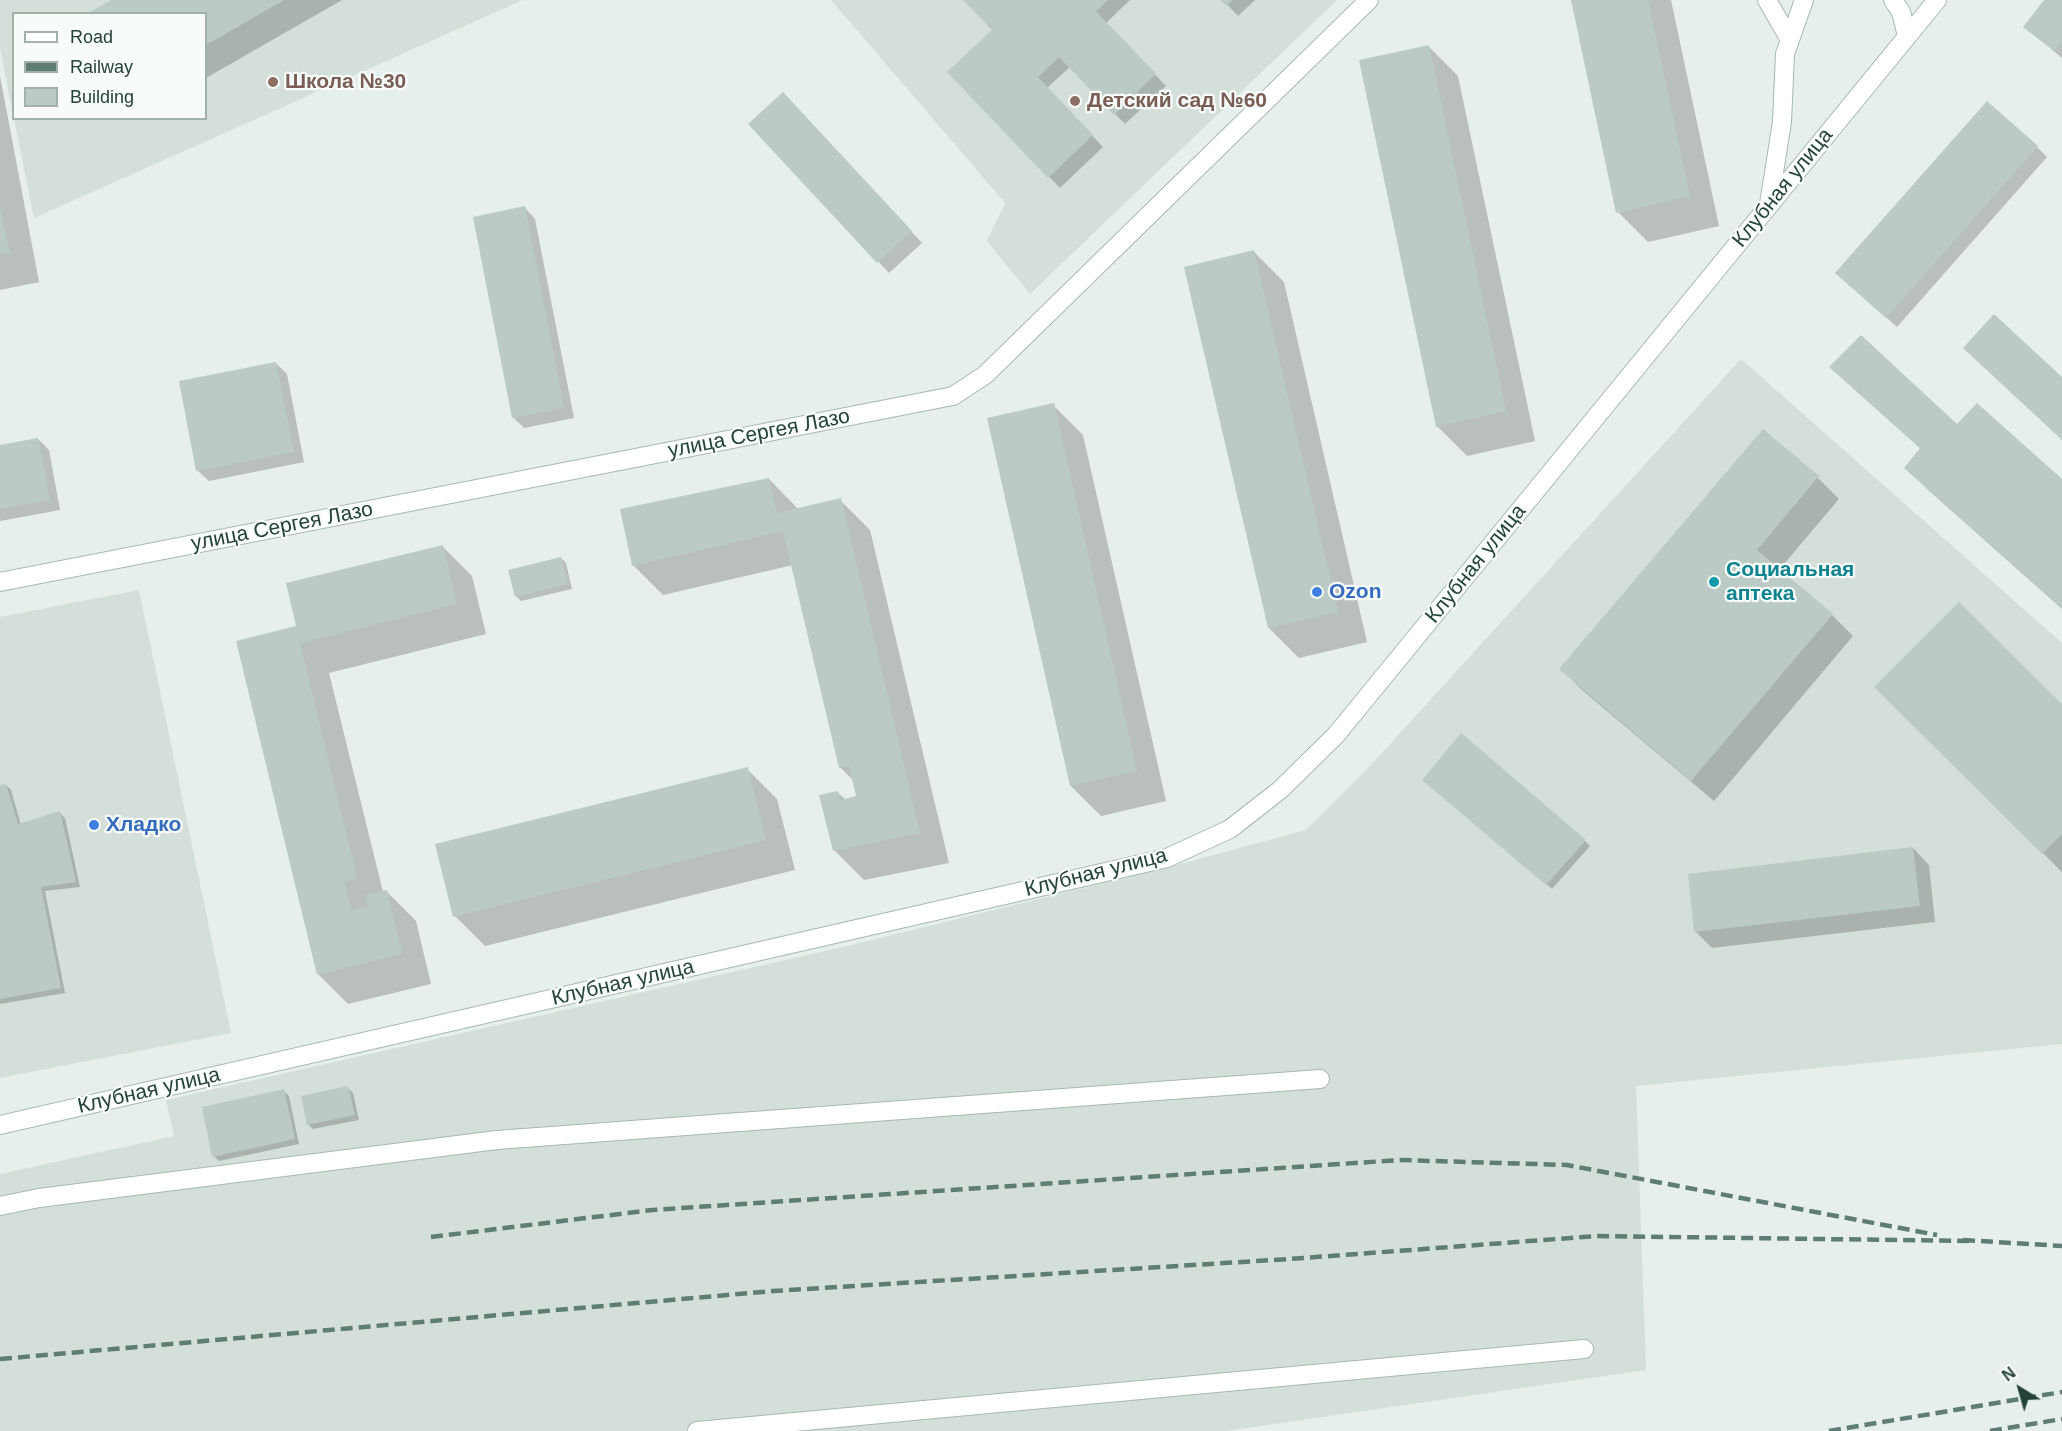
<!DOCTYPE html>
<html>
<head>
<meta charset="utf-8">
<style>
	body { margin:0 }
	#map { position:relative; width:2062px; height:1431px; overflow:hidden; background:#e6efeb; font-family:Helvetica,sans-serif }
	canvas { display:block }
	.legend { position:absolute; left:12px; top:12px; width:195px; height:108px; box-sizing:border-box; background:#f7fbf9; border:2px solid #a3b1ad; margin:0; padding:8px 10px; list-style:none; font-size:18px; color:#24423a }
	.legend li { display:flex; align-items:center; gap:12px; height:30px }
	.legend b { width:30px; border:2px solid #a3b1ad }
	.north { position:absolute; left:1990px; top:1359px; width:60px; height:60px; -webkit-text-stroke:4px #f7fbf9; paint-order:stroke; rotate:323deg; font-size:16px; font-weight:700; line-height:24px; text-align:center; color:#24423a }
	.north::after { content:''; display:block; margin:auto; width:21px; height:27px; background:#24423a; clip-path:polygon(50% 0,100% 100%,50% 72%,0 100%) }
</style>
</head>
<body>
<div id="map">
<canvas width="2062" height="1431"></canvas>
<ul class="legend">
<li><b style="height:8px;background:#fff"></b>Road</li>
<li><b style="height:8px;background:#5f7d75"></b>Railway</li>
<li><b style="height:16px;background:#bbcac4"></b>Building</li>
</ul>
<div class="north">N</div>
</div>
<script>
const g = document.querySelector('canvas').getContext('2d');
g.lineJoin = 'round';
function paint(path, color) { g.fillStyle = color; g.fill(path, 'evenodd'); }
function strokePath(path, color, width, dash) { g.strokeStyle = color; g.lineWidth = width; g.lineCap = dash ? 'butt' : 'round'; g.setLineDash(dash || []); g.stroke(path); }
function drawText(font, color, halo, rows, align = 'center') {
  g.font = font + ' Helvetica,sans-serif'; g.lineWidth = 4.5; g.setLineDash([]); g.textBaseline = 'middle'; g.strokeStyle = halo; g.fillStyle = color; for (const [text, x, y, turn = 0] of rows) {
    g.save(); g.translate(x, y); g.rotate((+turn || 0) * Math.PI / 180); g.textAlign = isNaN(turn) ? turn : align; if (halo) g.strokeText(text, 0, 0); g.fillText(text, 0, 0); g.restore();
  }
}
paint(new Path2D(`
	M0 0H523L34 218 14 119 206 118V14H14L13 116 0 48Z
	M831 0H1337L1030 294 987 241 1005 203Z
	M1741 359 2062 643V1044L1636 1086 1646 1370 1226 1431H0V1174L174 1136 166 1100 843 947 1165 868 1306 830 1370 766Z
	M139 590 231 1033 0 1078V617Z`), '#d4dfda');
paint(new Path2D(`
	M114 0H342L206 78V14Z
	M965 0H1130L1106 23 1166 86 1125 124 1070 67 1047 88 1103 147 1060 188 949 72 994 30Z
	M1223 0H1255L1238 16Z
	M1572 0H1671L1719 226 1648 242 1618 212Z
	M2046 0H2062V58L2025 27Z
	M1428 46 1458 76 1535 441 1467 456 1437 426Z
	M0 76 39 282 0 290Z
	M794 105 922 243 889 273 750 124Z
	M2037 147 2047 157 1897 327 1848 284Z
	M525 208 535 219 574 418 524 428 513 417Z
	M1254 252 1284 282 1367 642 1299 658 1269 628Z
	M276 363 287 374 304 462 209 481 198 471Z
	M1853 388 1958 426 2062 481V609L1927 489 1906 467 1921 449Z
	M1053 405 1083 435 1166 801 1101 816 1071 786Z
	M1763 431 1818 478 1839 499 1779 570 1832 615 1853 636 1714 801 1582 690 1561 669Z
	M38 439 49 450 60 510 0 521V446Z
	M769 479 799 510 840 500 870 530 949 863 864 880 834 850 838 793 846 800 858 797 855 782 840 767 793 565 663 595 633 565Z
	M442 546 472 576 486 634 329 673 383 892 386 891 416 921 431 984 348 1004 318 974 298 627Z
	M561 558 566 563 572 589 521 601 516 596Z
	M1876 687 2062 706V872Z
	M747 769 777 799 795 870 485 946 455 916Z
	M1429 784 1585 841 1590 846 1552 889Z
	M6 785 11 790 21 825 60 813 65 818 80 887 45 891 65 993 0 1004V786Z
	M1913 848 1929 865 1935 922 1712 948 1696 932 1689 875Z
	M348 1088 353 1093 359 1120 313 1129 308 1124Z
	M284 1091 289 1096 299 1144 219 1161 214 1156Z`), '#0003');
paint(new Path2D(`
	M111 0H284L206 45V14H87Z
	M963 0H1108L1096 11 1156 74 1114 115 1059 57 1038 77 1093 135 1048 178 947 72 992 30Z
	M1221 0H1233L1226 6Z
	M1571 0H1648L1690 196 1616 213Z
	M2044 0H2062V41L2054 51 2023 27Z
	M1429 45 1506 411 1436 427 1359 60Z
	M783 92 912 231 877 263 748 124Z
	M1987 101 2038 146 1886 318 1835 273Z
	M525 206 564 408 512 418 473 217Z
	M0 208 10 253 0 254Z
	M1254 250 1338 612 1268 628 1184 267Z
	M1994 314 2062 377V440L1963 348Z
	M1861 335 1957 424 1977 403 2062 479V608L1904 468 1920 448 1829 367Z
	M276 362 294 452 196 471 179 381Z
	M1054 403 1137 771 1070 786 987 418Z
	M1763 429 1819 476 1757 550 1833 614 1691 781 1559 669Z
	M38 438 50 500 0 509V445Z
	M769 478 777 513 841 498 920 833 833 851 819 795 838 791 841 800 856 796 849 766 839 768 783 531 632 566 620 509Z
	M443 545 457 604 300 643 357 878 344 881 352 911 369 906 366 895 387 890 402 954 317 975 236 641 296 626 286 583Z
	M561 557 568 584 515 597 508 570Z
	M1959 602 2062 704V834L2042 854 1874 687Z
	M1461 733 1586 840 1546 885 1422 780Z
	M748 767 766 840 453 917 435 844Z
	M6 784 18 824 60 811 76 882 41 887 61 988 0 999V785Z
	M1913 847 1920 906 1694 932 1688 874Z
	M348 1086 355 1115 307 1125 301 1096Z
	M284 1089 295 1139 212 1157 202 1107Z`), '#bbcac4');
const service = new Path2D(`
	M0 1206 39 1198 497 1140 1320 1079
	M697 1431 1584 1349`);
const minor = new Path2D(`
	M1767 0 1790 40
	M1893 0 1901 12 1907 36
	M1769 204 1782 122 1785 54 1804 0
	M0 582 953 396 985 375 1369 0
	M0 1125 1167 858 1230 829 1280 790 1336 735 1937 0`);
strokePath(service, '#a8b8b2', 20);
strokePath(minor, '#a8b8b2', 20);
strokePath(service, '#fff', 18);
strokePath(minor, '#fff', 18);
strokePath(new Path2D(`
	M431 1237 652 1210 1400 1160 1567 1165 1937 1235
	M1963 1240 2062 1246
	M0 1359 773 1291 1290 1259 1597 1236 1971 1241
	M1829 1431 2062 1392
	M1990 1431 2062 1419`), '#5f7d75', 4.5, [12, 6]);
for (const [x, y, r, color] of [
	[273,82,6,"#8d6e63"],
	[1075,101,6,"#8d6e63"],
	[1714,582,6,"#0f9aa8"],
	[1317,592,6,"#3f7fe0"],
	[94,825,6,"#3f7fe0"]
]) { const dot = new Path2D(); dot.arc(x, y, r, 0, 2 * Math.PI); g.fillStyle = color; g.fill(dot); strokePath(dot, '#f7fbf9', 2); }
drawText('bold 21px', '#785e54', '#f7fbf9', [
	["Школа №30",285,82],
	["Детский сад №60",1087,101]
], 'left');
drawText('21px', '#24423a', '#f7fbf9', [
	["Клубная улица",1783,188,-51],
	["улица Сергея Лазо",759,434,-11],
	["улица Сергея Лазо",282,527,-11],
	["Клубная улица",1476,564,-51],
	["Клубная улица",1096,873,-14],
	["Клубная улица",623,983,-13],
	["Клубная улица",149,1091,-13]
]);
drawText('bold 21px', '#0d838f', '#f7fbf9', [
	["Социальная",1726,570],
	["аптека",1726,594]
], 'left');
drawText('bold 21px', '#366cbe', '#f7fbf9', [
	["Ozon",1329,592],
	["Хладко",106,825]
], 'left');
</script>
</body>
</html>
